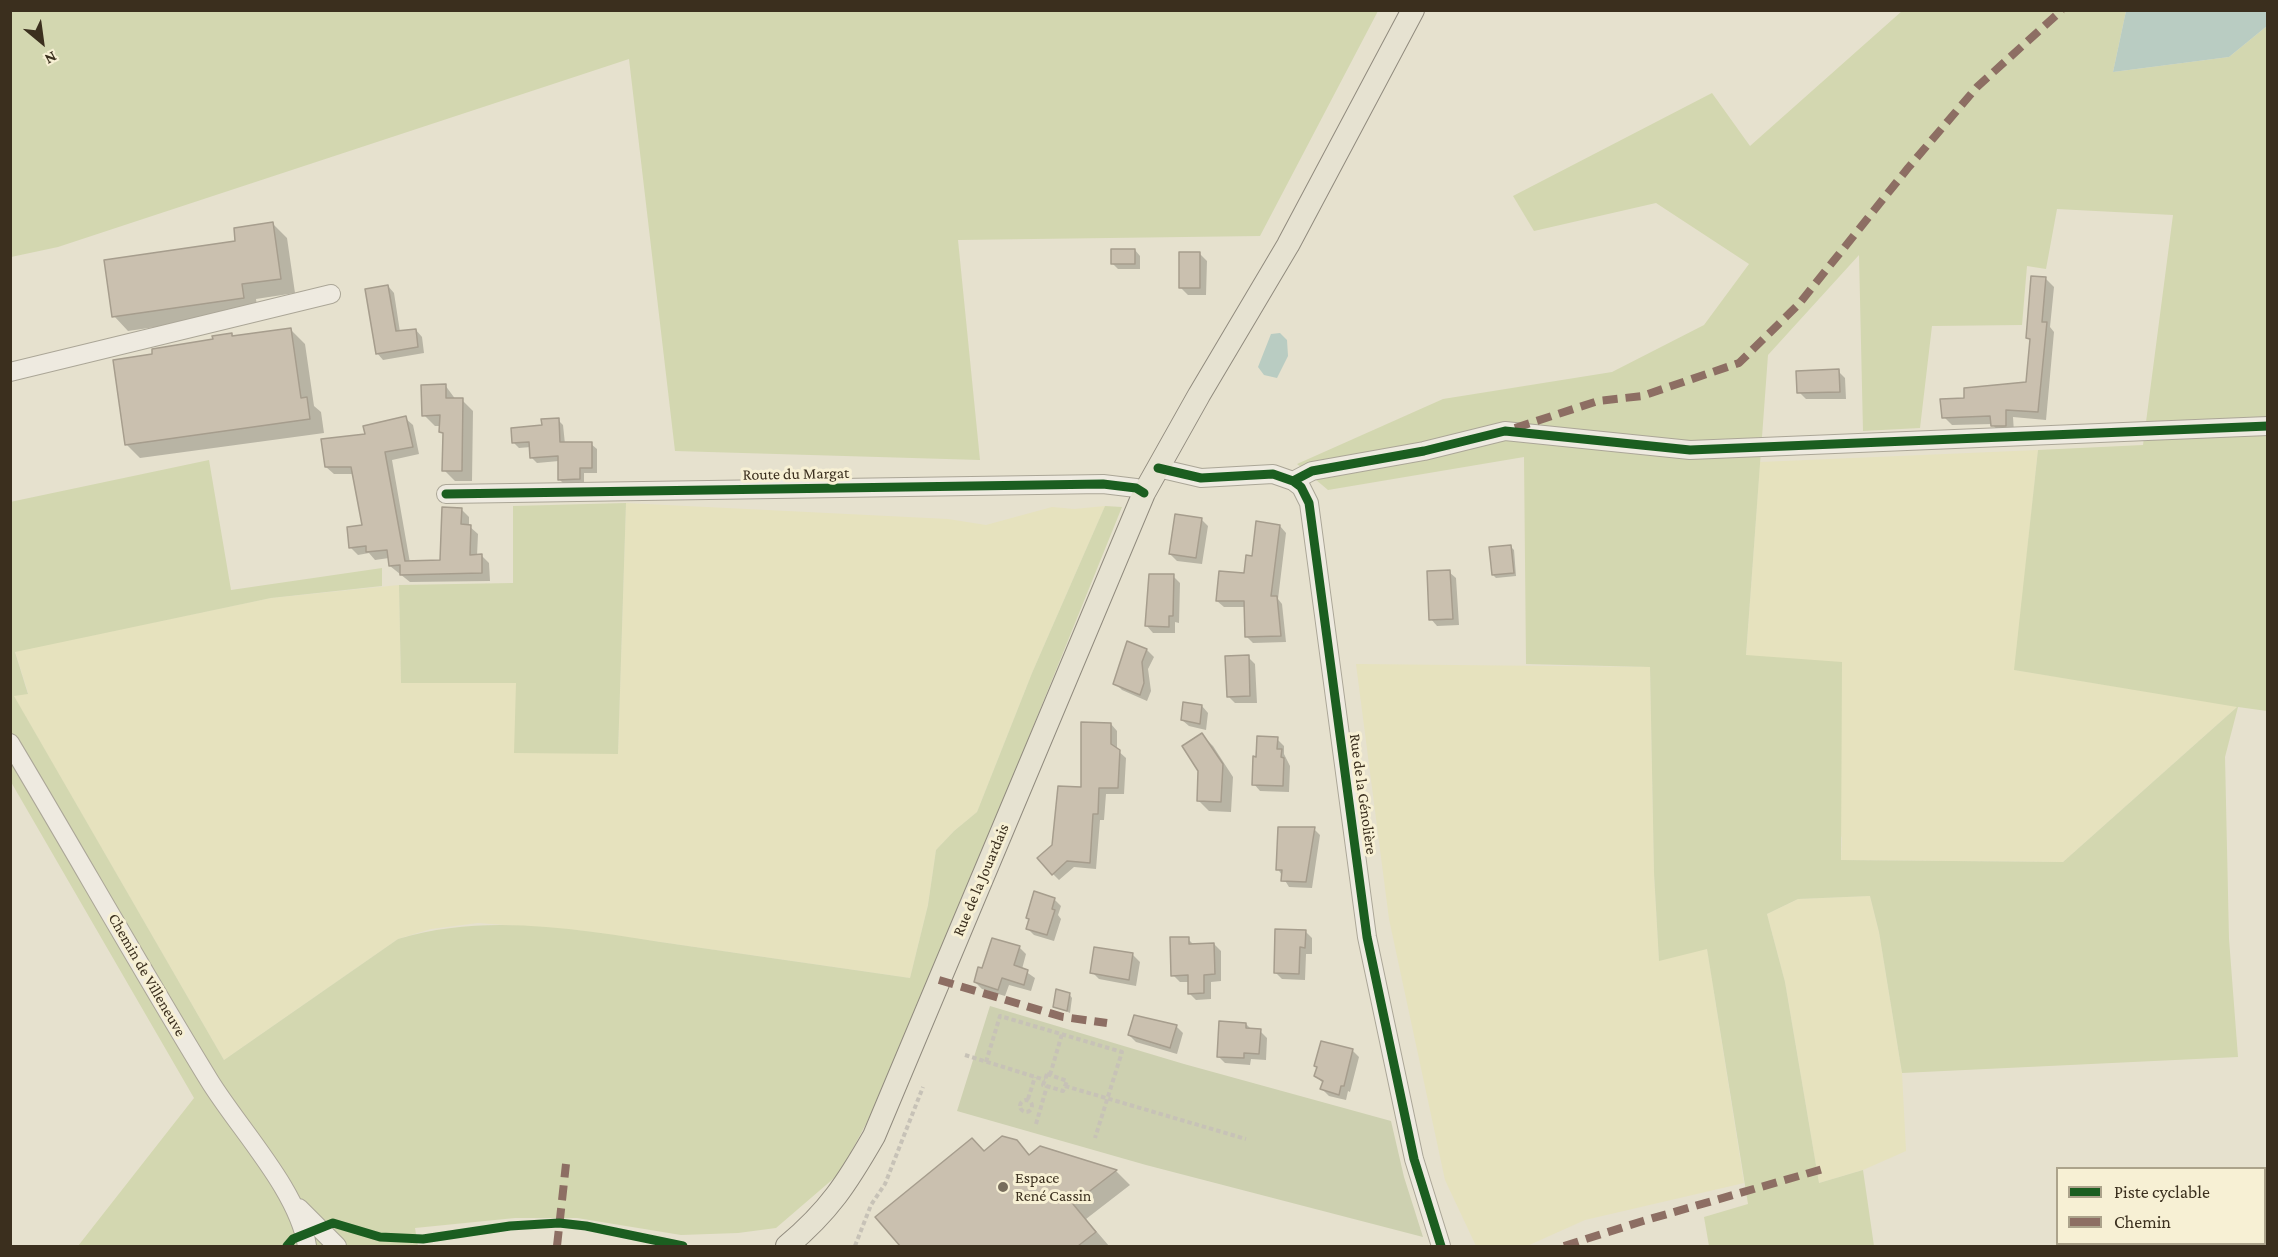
<!DOCTYPE html>
<html>
<head>
<meta charset="utf-8">
<style>
	body { margin:0 }
	#map { position:relative; width:2278px; height:1257px; overflow:hidden; background:#e6e1ce; font-family:"Crimson Pro",serif }
	canvas { display:block }
	.frame { position:absolute; inset:0; border:12px solid #3b2f1e; pointer-events:none }
	.legend { position:absolute; left:2056px; top:1167px; width:210px; height:78px; box-sizing:border-box; background:#f7f0d4; border:2px solid #aca38b; margin:0; padding:8px 10px; list-style:none; font-size:18px; color:#3b2f1e }
	.legend li { display:flex; align-items:center; gap:12px; height:30px }
	.legend b { width:30px; border:2px solid #aca38b }
	.north { position:absolute; left:12px; top:12px; width:60px; height:60px; -webkit-text-stroke:4px #f7f0d4; paint-order:stroke; rotate:151deg; font-size:16px; font-weight:700; line-height:24px; text-align:center; color:#3b2f1e }
	.north::after { content:''; display:block; margin:auto; width:21px; height:27px; background:#3b2f1e; clip-path:polygon(50% 0,100% 100%,50% 72%,0 100%) }
</style>
</head>
<body>
<div id="map">
<canvas width="2278" height="1257"></canvas>
<div class="frame"></div>
<ul class="legend">
<li><b style="height:8px;background:#1b5e20"></b>Piste cyclable</li>
<li><b style="height:8px;background:#8d6e63"></b>Chemin</li>
</ul>
<div class="north">N</div>
</div>
<script>
const g = document.querySelector('canvas').getContext('2d');
g.lineJoin = 'round';
function paint(path, color) { g.fillStyle = color; g.fill(path, 'evenodd'); }
function strokePath(path, color, width, dash) { g.strokeStyle = color; g.lineWidth = width; g.lineCap = dash ? 'butt' : 'round'; g.setLineDash(dash || []); g.stroke(path); }
function drawText(font, color, halo, rows, align = 'center') {
  g.font = font + ' "Crimson Pro",serif'; g.lineWidth = 6; g.setLineDash([]); g.textBaseline = 'middle'; g.strokeStyle = halo; g.fillStyle = color; for (const [text, x, y, turn = 0] of rows) {
    g.save(); g.translate(x, y); g.rotate((+turn || 0) * Math.PI / 180); g.textAlign = isNaN(turn) ? turn : align; if (halo) g.strokeText(text, 0, 0); g.fillText(text, 0, 0); g.restore();
  }
}
paint(new Path2D(`
	M2038 450 2015 670 2238 706 2063 862 1841 860 1842 838 1746 656 1760 462Z
	M626 503 948 519 986 525 1052 507 1074 509 1105 506 1032 673 977 812 954 831 936 850 928 905 910 978 583 931 478 923 431 929 398 939 224 1060 13 695 28 693 15 651 271 598 399 585 401 683H516L618 754Z
	M1356 664 1650 667 1654 873 1659 960 1707 948 1744 1183 1585 1220 1527 1246H1476L1445 1180 1389 919Z
	M1870 896 1879 932 1902 1073 1906 1151 1863 1170 1819 1183 1785 982 1767 914 1798 899Z`), '#e6e2be');
paint(new Path2D(`
	M10 11 11 10 1378 11 1260 236 958 240 980 460 675 451 629 59 58 247 11 257Z
	M1902 11H2126L2113 72 2229 57 2267 26V711L2238 707 2225 757 2229 939 2238 1057 1902 1073 1879 932 1870 896 1798 899 1767 914 1785 982 1819 1183 1863 1170 1874 1246H1709L1704 1217 1748 1204 1707 949 1659 961 1654 873 1650 667 1526 664 1524 457 1328 490 1297 464 1443 399 1612 372 1704 325 1749 264 1656 203 1534 231 1513 196 1712 93 1750 146ZM2057 209 2173 215 2143 445 2038 450 2014 670 2237 707 2063 862 1841 860 1842 662 1746 655 1768 355 1859 255 1863 431 1920 428 1932 326 2022 325 2027 266 2046 269Z
	M209 460 231 590 382 568V586L271 598 15 652 28 694 14 696 224 1060 398 939C490 911 587 931 681 945 757 956 834 967 910 978L928 905 936 850 954 831 977 812 1032 673 1105 506 1122 507 950 932 877 1103 840 1173 776 1228 738 1233 681 1235 577 1218H515L415 1228 418 1246H78L194 1098 11 782 10 502Z
	M626 503 618 754 514 753 516 683H401L399 585 513 583V506Z`), '#d3d7b0');
paint(new Path2D(`
	M990 1006 1184 1064 1391 1121 1404 1177 1423 1237 1146 1165 957 1111Z`), '#cdd0b0');
paint(new Path2D(`
	M2126 11H2267V26L2229 57 2113 72Z
	M1280 333 1287 340 1288 356 1277 378 1264 375 1258 367 1271 334Z`), '#b9ccc2');
paint(new Path2D(`
	M273 224 287 238 295 293 256 299 258 312 128 331 114 316Z
	M1135 250 1140 256V269H1118L1113 264Z
	M1200 254 1207 261 1206 295H1188L1181 288Z
	M2046 279 2054 287 2050 327 2054 332 2046 420 2013 417 2014 433 2001 434 1992 424 1952 425 1944 417 1965 399 2027 384 2031 341 2027 338Z
	M388 286 394 293 400 332 416 330 422 337 424 353 383 360 377 353Z
	M291 330 305 344 314 406 321 412 324 433 140 458 126 444 154 356 232 334 235 337Z
	M1838 371 1845 378 1846 399H1806L1799 392Z
	M445 385 456 400H462L473 411 472 481H455L444 470 445 436 441 432V426H435L424 415Z
	M405 418 413 425 419 454 392 460 410 563 441 561 461 509 469 517V526L478 534 477 556H482L489 563 490 581 410 582 390 566 389 558 375 560 369 553 358 555 350 547 363 526 354 474H334L326 467 367 435Z
	M558 420 563 425 565 444H591L597 449V473H584V484H564L559 479V461L537 463 531 457V447L519 448 514 443Z
	M1201 519 1208 526 1202 564 1177 561 1170 554Z
	M1280 526 1286 533 1278 599 1282 604 1286 642 1253 643 1246 636 1245 607H1224L1217 601 1245 575 1253 557Z
	M1511 547 1514 550 1516 576 1496 578 1493 575Z
	M1449 572 1456 578 1459 625 1437 626 1431 619Z
	M1173 576 1180 583 1179 623 1175 622V633H1153L1146 625Z
	M1147 650 1154 657 1148 669 1151 691 1147 701 1122 690 1115 683Z
	M1248 657 1255 664 1257 703H1235L1228 696Z
	M1202 706 1208 713 1206 730 1189 726 1182 720Z
	M1111 724 1117 731V750L1126 758 1124 794H1106L1104 820H1100L1096 869 1074 867 1059 880 1053 874 1054 846Z
	M1202 735 1213 746 1233 777 1231 812 1209 811 1198 800Z
	M1277 739 1284 746V754L1290 766 1289 792 1260 791 1254 784 1258 758Z
	M1314 829 1320 835 1312 888 1289 887 1278 869Z
	M1054 899 1061 906 1058 915 1061 919 1054 941 1034 935 1027 928 1030 920 1027 918Z
	M1305 931 1312 938V954H1306L1305 980 1282 979 1275 972Z
	M1188 939 1194 945 1214 944 1221 951V981L1211 982V999L1196 1000 1189 993V982H1180L1173 975Z
	M1019 947 1026 954 1022 969 1035 978 1031 991 1009 985 1005 996 982 989 975 982 983 970Z
	M1133 955 1140 962 1136 986 1099 979 1092 972Z
	M1069 994 1072 998 1070 1013 1055 1006Z
	M1246 1024 1252 1030 1260 1031 1267 1038 1266 1060 1251 1059 1250 1065 1225 1063 1218 1056Z
	M1176 1026 1183 1033 1177 1054 1136 1042 1129 1035Z
	M1352 1050 1359 1057 1350 1092 1348 1091 1346 1100 1329 1096 1322 1089 1323 1083 1316 1076 1318 1069 1315 1066Z
	M1016 1141 1031 1156 1116 1171 1130 1185 1086 1219 1109 1246H901L877 1217 985 1152Z`), '#0003');
const building = new Path2D(`
	M273 222 281 279 242 284 244 298 112 317 104 260 235 241 234 228Z
	M1111 249H1135V264H1111Z
	M1179 252H1200V288H1179Z
	M2031 276 2046 277 2042 322H2047L2038 412 2006 410V426H1991L1990 416 1942 418 1940 399 1964 398V388L2026 382 2030 339 2026 338Z
	M388 285 396 331 416 329 418 347 376 354 365 289Z
	M291 328 301 398 307 397 310 419 125 445 113 360 152 354V349L213 339 212 336 232 333V336Z
	M1839 369 1840 392 1797 393 1796 371Z
	M446 384V398H463L462 471H442L443 433 439 432 440 415 422 416 421 385Z
	M406 416 413 447 385 452 405 561 440 560 442 507 462 508 461 524 471 525 470 555 482 554V573L400 575V565L389 566 387 550 366 552V546L349 548 347 527 362 525 351 467H325L321 439 365 434 363 426Z
	M559 418 560 442H592V468H580V479L558 480V456L530 458 529 442 512 443 511 428 542 425 541 419Z
	M1175 514 1202 518 1196 558 1169 554Z
	M1256 521 1280 525 1271 596H1277L1281 636 1245 637 1244 601H1216L1219 571 1244 573 1246 555 1252 556Z
	M1511 545 1514 573 1492 575 1489 547Z
	M1450 570 1453 619 1429 620 1427 571Z
	M1149 574H1174L1173 616H1169V627L1145 626Z
	M1127 641 1147 649 1142 662 1144 683 1140 695 1113 684Z
	M1249 655 1250 696 1227 697 1225 656Z
	M1183 702 1202 705 1200 724 1181 720Z
	M1081 722 1111 723V744L1120 750 1118 788H1099L1098 814H1093L1090 863 1067 861 1052 875 1037 858 1052 845 1058 786 1081 787Z
	M1202 733 1223 764 1221 802 1197 801 1198 771 1182 746Z
	M1257 736 1278 737 1277 749H1282L1281 757 1284 758 1283 786 1252 785 1253 756 1256 757Z
	M1278 827H1315L1306 882 1281 881 1282 870H1276Z
	M1034 891 1055 898 1052 909 1055 910 1047 935 1026 929 1029 919 1026 918Z
	M1275 929 1306 930 1305 948 1300 947 1299 974 1274 973Z
	M1170 937H1189V944L1214 943 1215 974 1204 975V993L1188 994V975L1171 976Z
	M992 938 1020 946 1014 965 1028 970 1024 985 1002 978 998 990 974 982 978 967 982 968Z
	M1094 947 1133 953 1129 980 1090 973Z
	M1056 989 1070 993 1067 1011 1053 1007Z
	M1134 1015 1177 1025 1170 1048 1128 1035Z
	M1219 1021 1246 1023V1028L1261 1029 1259 1054 1244 1053V1058L1217 1057Z
	M1321 1041 1353 1049 1344 1086H1341L1339 1095 1320 1089 1323 1081 1314 1076 1317 1067 1314 1066Z
	M1002 1136 1017 1140 1029 1155 1040 1146 1117 1170 1073 1204 1096 1232 1078 1246H900L875 1217 972 1138 984 1151Z`);
paint(building, '#cac0af');
strokePath(building, '#a69d8d', 1.5);
const minor = new Path2D(`
	M10 372 331 294
	M1158 468 1201 478 1273 474 1293 481 1301 487 1309 503 1367 937 1414 1159 1441 1246
	M1293 481 1312 471 1424 451 1505 431 1690 450 2268 426
	M446 494 1103 484 1136 488 1144 493
	M10 743C77 855 141 969 209 1080 239 1129 298 1190 307 1246
	M299 1208 337 1246`);
const major = new Path2D(`
	M787 1246C829 1211 847 1183 874 1136L1144 493 1199 395 1288 245 1413 10`);
strokePath(minor, '#aba697', 20);
strokePath(major, '#918b7e', 24);
strokePath(new Path2D(`
	M965 1055 1045 1080
	M986 1062 1000 1016 1122 1052 1095 1138
	M1047 1074 1067 1081 1063 1091 1043 1085Z
	M1050 1075 1062 1034
	M1065 1086 1246 1139
	M1028 1099 1035 1077
	M1020 1106a6 6 0 1 1 12 0a6 6 0 1 1-12 0Z
	M1036 1124 1047 1086
	M855 1246 871 1205 885 1184 923 1087`), '#c7c2b7', 4, [4.5, 3]);
strokePath(minor, '#eeeae0', 18);
strokePath(major, '#e6e2d1', 22);
strokePath(new Path2D(`
	M1515 428 1598 401 1642 396 1739 363 1799 304 1908 168 1977 87 2062 10
	M939 980 1063 1017 1107 1023
	M557 1246 566 1164
	M1564 1246 1643 1221 1823 1169`), '#8d6e63', 8, [15, 8]);
strokePath(new Path2D(`
	M1158 468 1201 478 1273 474 1293 481 1301 487 1309 503 1367 937 1414 1159 1441 1246
	M1293 481 1312 471 1424 451 1505 431 1690 450 2268 426
	M446 494 1103 484 1136 488 1144 493
	M287 1246 293 1239 333 1223 380 1237 423 1239 510 1226 559 1223 586 1226 683 1246`), '#1b5e20', 9);
for (const [x, y, r, color] of [
	[1003,1187,6,"#776d5c"]
]) { const dot = new Path2D(); dot.arc(x, y, r, 0, 2 * Math.PI); g.fillStyle = color; g.fill(dot); strokePath(dot, '#f7f0d4', 2); }
drawText('16px', '#3b2f1e', '#f7f0d4', [
	["Route du Margat",796,474,-1],
	["Rue de la Génolière",1363,794,82],
	["Rue de la Jouardais",981,880,-67],
	["Chemin de Villeneuve",147,975,60]
]);
drawText('16px', '#3b2f1e', '#f7f0d4', [
	["Espace",1015,1178],
	["René Cassin",1015,1196]
], 'left');
</script>
</body>
</html>
